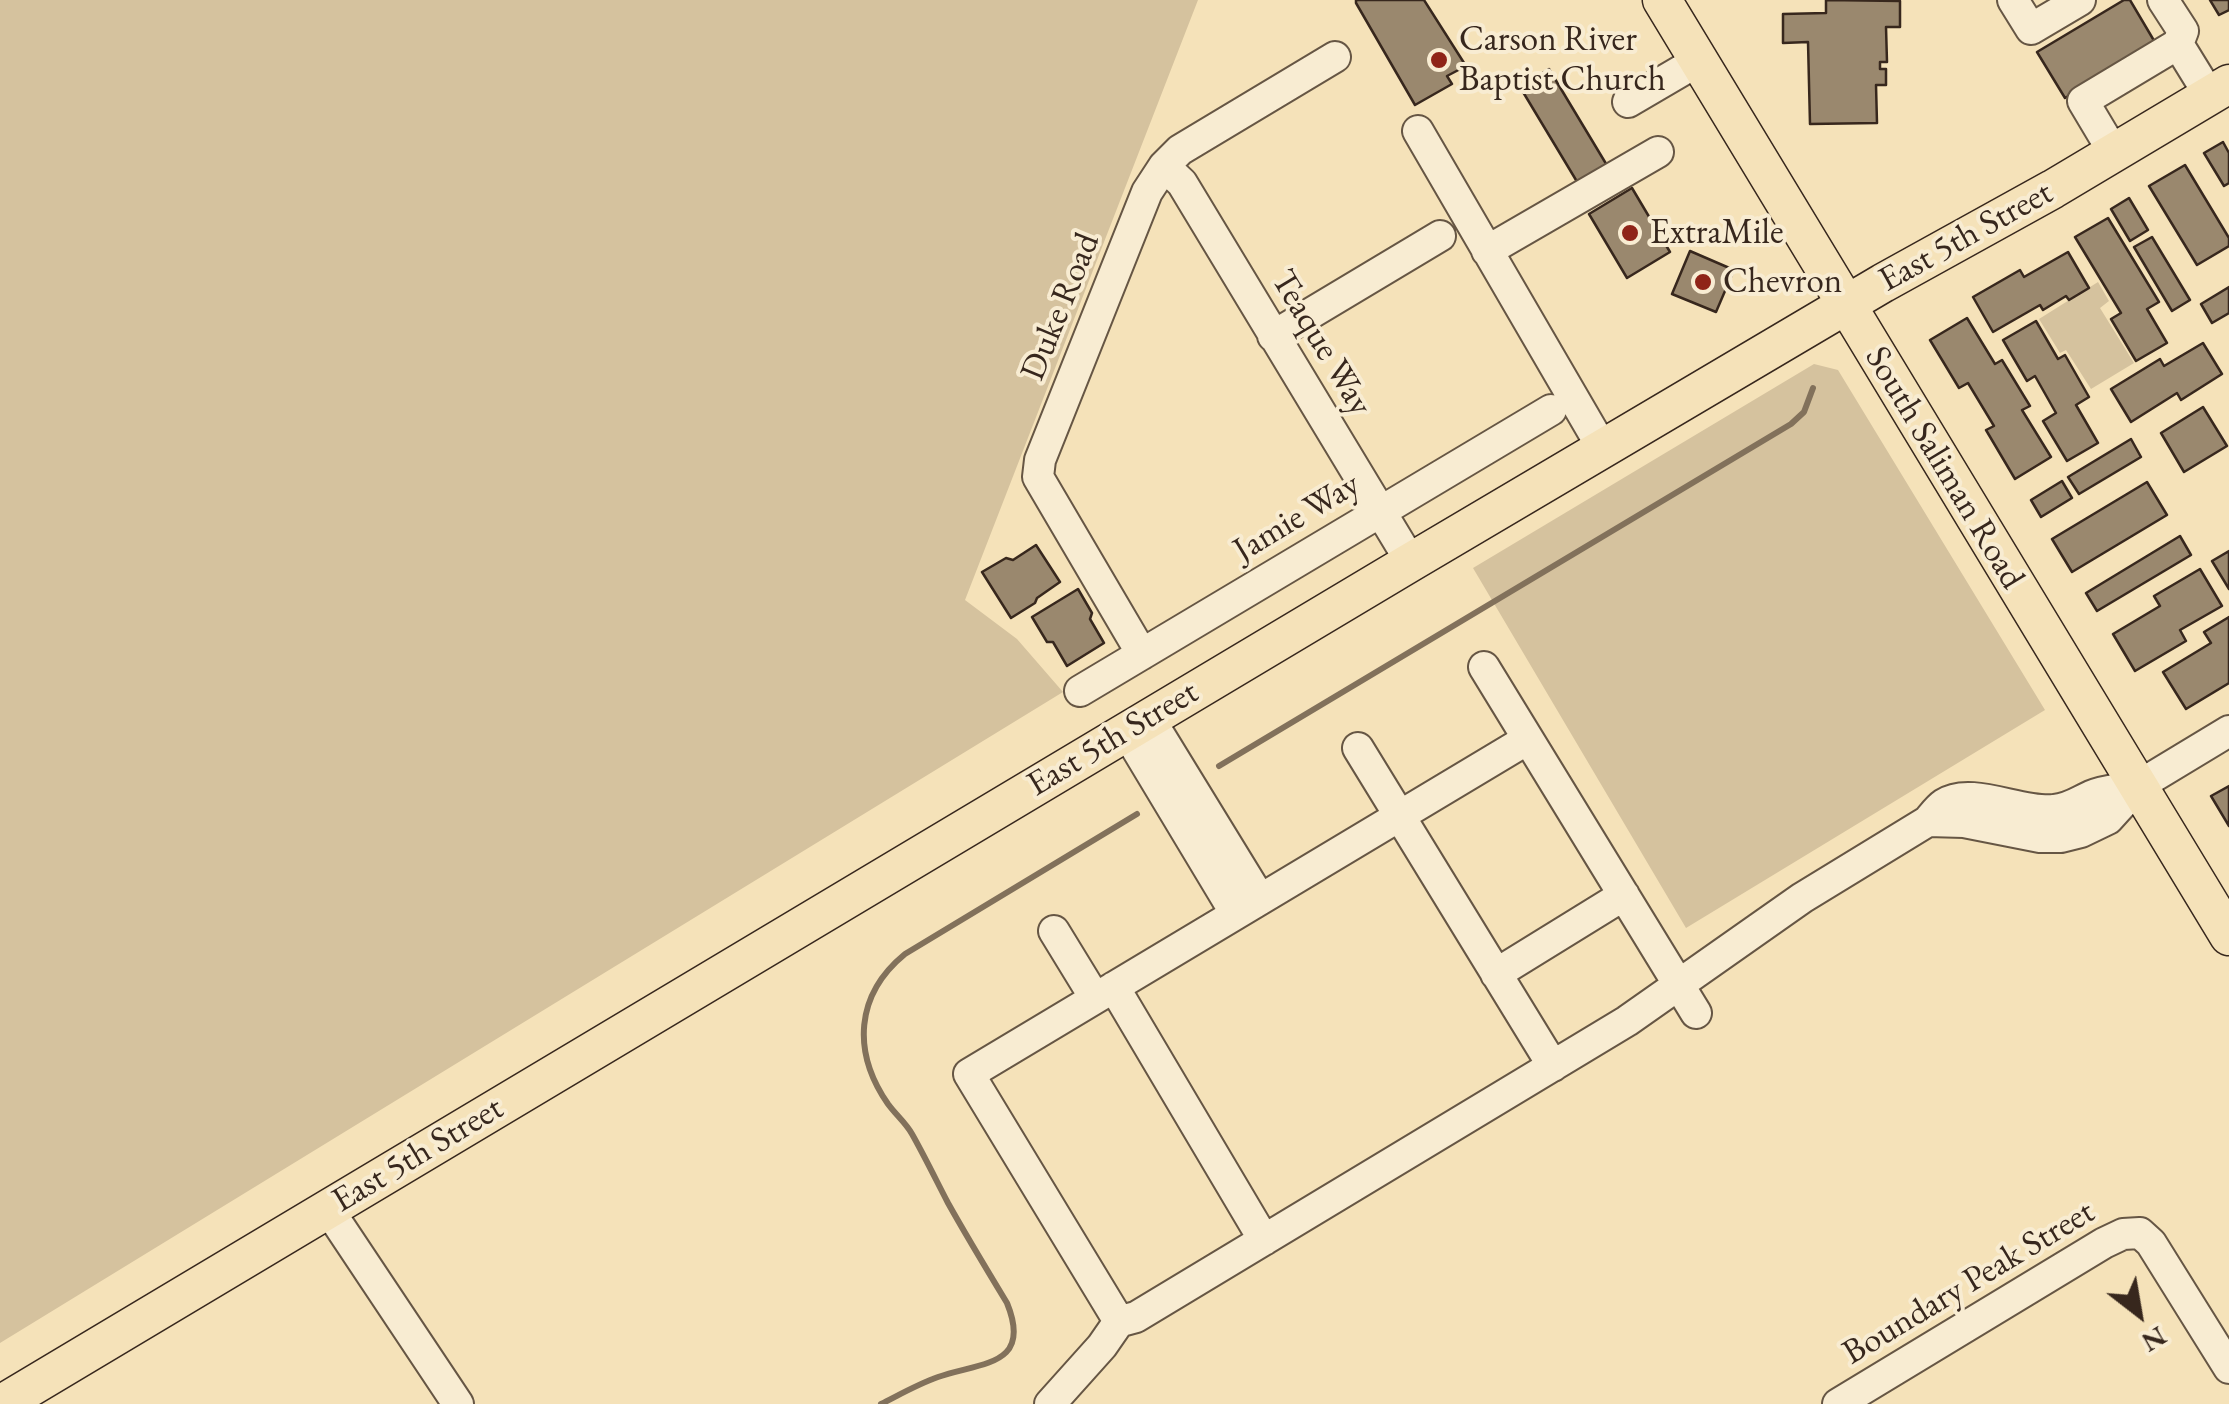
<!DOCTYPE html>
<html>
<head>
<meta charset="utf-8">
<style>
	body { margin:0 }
	#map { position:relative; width:2229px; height:1404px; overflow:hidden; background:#f5e2b9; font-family:"EB Garamond",serif }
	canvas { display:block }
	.north { position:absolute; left:2089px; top:1264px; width:100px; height:100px; -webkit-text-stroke:8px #f8ecd2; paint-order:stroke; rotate:149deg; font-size:28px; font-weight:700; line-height:40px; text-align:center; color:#37271d }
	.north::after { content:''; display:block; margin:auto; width:35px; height:45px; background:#37271d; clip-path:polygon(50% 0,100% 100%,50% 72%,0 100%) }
</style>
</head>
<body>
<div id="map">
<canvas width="2229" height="1404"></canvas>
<div class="north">N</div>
</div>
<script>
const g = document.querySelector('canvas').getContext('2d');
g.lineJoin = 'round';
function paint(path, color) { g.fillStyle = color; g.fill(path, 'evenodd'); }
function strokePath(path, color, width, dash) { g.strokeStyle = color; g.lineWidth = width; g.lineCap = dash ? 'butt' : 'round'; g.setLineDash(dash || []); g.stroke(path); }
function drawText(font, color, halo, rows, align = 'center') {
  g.font = font + ' "EB Garamond",serif'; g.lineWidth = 8; g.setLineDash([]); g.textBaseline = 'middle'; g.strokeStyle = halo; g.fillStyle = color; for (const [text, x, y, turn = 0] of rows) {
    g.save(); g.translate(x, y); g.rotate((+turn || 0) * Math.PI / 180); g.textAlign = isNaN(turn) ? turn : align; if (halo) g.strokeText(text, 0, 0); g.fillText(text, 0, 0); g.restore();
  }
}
paint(new Path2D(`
	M0 0H1198L965 600 1017 639 1063 692 0 1343Z
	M2098 282 2109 301 2100 308 2134 363 2091 389 2066 350 2060 353 2039 319Z
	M1814 364 1838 370 2045 710 1686 928 1473 568Z`), '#d5c29e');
strokePath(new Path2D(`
	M1219 766 1791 424 1804 412 1813 388
	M881 1404C899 1395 918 1384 938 1377 980 1362 1033 1367 1007 1303 987 1270 967 1237 948 1203 936 1180 925 1157 912 1134 906 1123 896 1115 888 1104 852 1052 855 995 905 954L1137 814`), '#82715b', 6);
const building = new Path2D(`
	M1356 0H1424L1466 66 1447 76 1452 84 1415 105 1356 3Z
	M1826 0 1900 1V27H1886L1887 62H1880V69H1886V85H1876L1877 123 1810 124 1808 42 1783 43V14L1826 13Z
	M2124 0H2130L2156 44 2065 98 2037 52Z
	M2210 0H2229V10L2219 15Z
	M1549 69 1608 167 1579 185 1520 87Z
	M2223 142 2229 153V183L2224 186 2204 153Z
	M2185 165 2229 238V246L2197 265 2149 186Z
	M1632 188 1670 252 1627 278 1589 214Z
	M2129 198 2148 230 2130 241 2111 209Z
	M2108 218 2159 302 2147 309 2167 343 2136 361 2111 319 2121 313 2075 237Z
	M2152 237 2190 300 2172 311 2134 247Z
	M1690 251 1734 270 1716 312 1672 294Z
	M2068 252 2089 288 2069 300 2066 296 2043 310 2040 305 1993 332 1973 297 2020 270 2024 277Z
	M2229 287V313L2212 323 2201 304Z
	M1967 318 1995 364 2002 360 2030 406 2022 410 2051 457 2015 479 1986 430 1994 426 1968 383 1959 388 1930 340Z
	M2036 321 2058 359 2065 355 2089 397 2076 405 2098 443 2067 461 2043 421 2056 413 2035 376 2027 381 2003 340Z
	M2203 343 2222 374 2181 400 2177 393 2131 422 2111 389 2160 359 2164 366Z
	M2203 407 2227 446 2184 472 2161 433Z
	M2131 439 2141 457 2079 494 2068 477Z
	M2062 481 2072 498 2041 517 2031 500Z
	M2147 482 2167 515 2072 572 2052 539Z
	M2180 536 2191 555 2097 611 2086 593Z
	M1036 545 1060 582 1037 598 1035 603 1011 618 982 572 1006 558 1013 560Z
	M2229 551V589L2212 561Z
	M2200 569 2222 606 2180 630 2186 641 2135 671 2113 634 2160 606 2154 596Z
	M1078 589 1092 613 1090 619 1104 643 1067 666 1053 642H1047L1032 617Z
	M2229 617V683L2186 709 2163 672 2211 643 2204 632Z
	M2229 786V826L2211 796Z`);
paint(building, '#9a886e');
strokePath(building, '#37271d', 2.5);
const minor = new Path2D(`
	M2013 0 2031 29 2080 0
	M2163 0 2183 31 2178 44
	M1628 102 1698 61
	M1418 131 1603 449
	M2114 153 2083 101 2178 44 2210 96
	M1164 166 1182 183 1411 562
	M1487 251 1658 152
	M1273 336 1440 236
	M1142 654 1038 477 1040 460 1147 192 1164 166 1180 150 1335 57
	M1484 667 1696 1013
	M1080 691 1551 410
	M1149 718 1260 899
	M1126 731 1236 914
	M1528 739 969 1074 1117 1318 1125 1320 1136 1317 1627 1021 1802 898 1928 821C1933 815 1938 808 1944 804 1971 786 2022 814 2054 810 2069 809 2078 802 2091 796 2105 790 2123 789 2138 786
	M1358 748 1553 1066
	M1928 821 1964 822 2040 837H2061L2081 832 2108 819 2138 786 2229 731
	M1054 931 1095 998
	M1496 974 1624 895
	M1114 987 1264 1240
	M328 1209 458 1404
	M1050 1404 1102 1346 1120 1320
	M1838 1404 2104 1243 2123 1234 2140 1233 2151 1243 2229 1368`);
const major = new Path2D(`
	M1662 0 2229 936
	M2 1404 1411 562 1883 283 2053 189 2229 84`);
strokePath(minor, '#665644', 34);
strokePath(major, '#37271d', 41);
strokePath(minor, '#f8ecd2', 30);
strokePath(major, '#f5e2b9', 38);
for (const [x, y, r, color] of [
	[1439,60,10,"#8f2418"],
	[1630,233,10,"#8f2418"],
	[1703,282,10,"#8f2418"]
]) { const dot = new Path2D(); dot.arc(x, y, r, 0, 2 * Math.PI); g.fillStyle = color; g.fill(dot); strokePath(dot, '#f8ecd2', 4); }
drawText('35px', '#37271d', '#f8ecd2', [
	["Carson River",1459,40],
	["Baptist Church",1459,80],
	["ExtraMile",1650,233],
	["Chevron",1723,282]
], 'left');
drawText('35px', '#37271d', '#f8ecd2', [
	["East 5th Street",1966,237,-29],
	["Duke Road",1061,307,-68],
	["Teaque Way",1321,343,59],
	["South Saliman Road",1944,468,59],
	["Jamie Way",1297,518,-31],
	["East 5th Street",1113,739,-31],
	["East 5th Street",418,1155,-31],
	["Boundary Peak Street",1969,1283,-31]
]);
</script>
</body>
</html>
